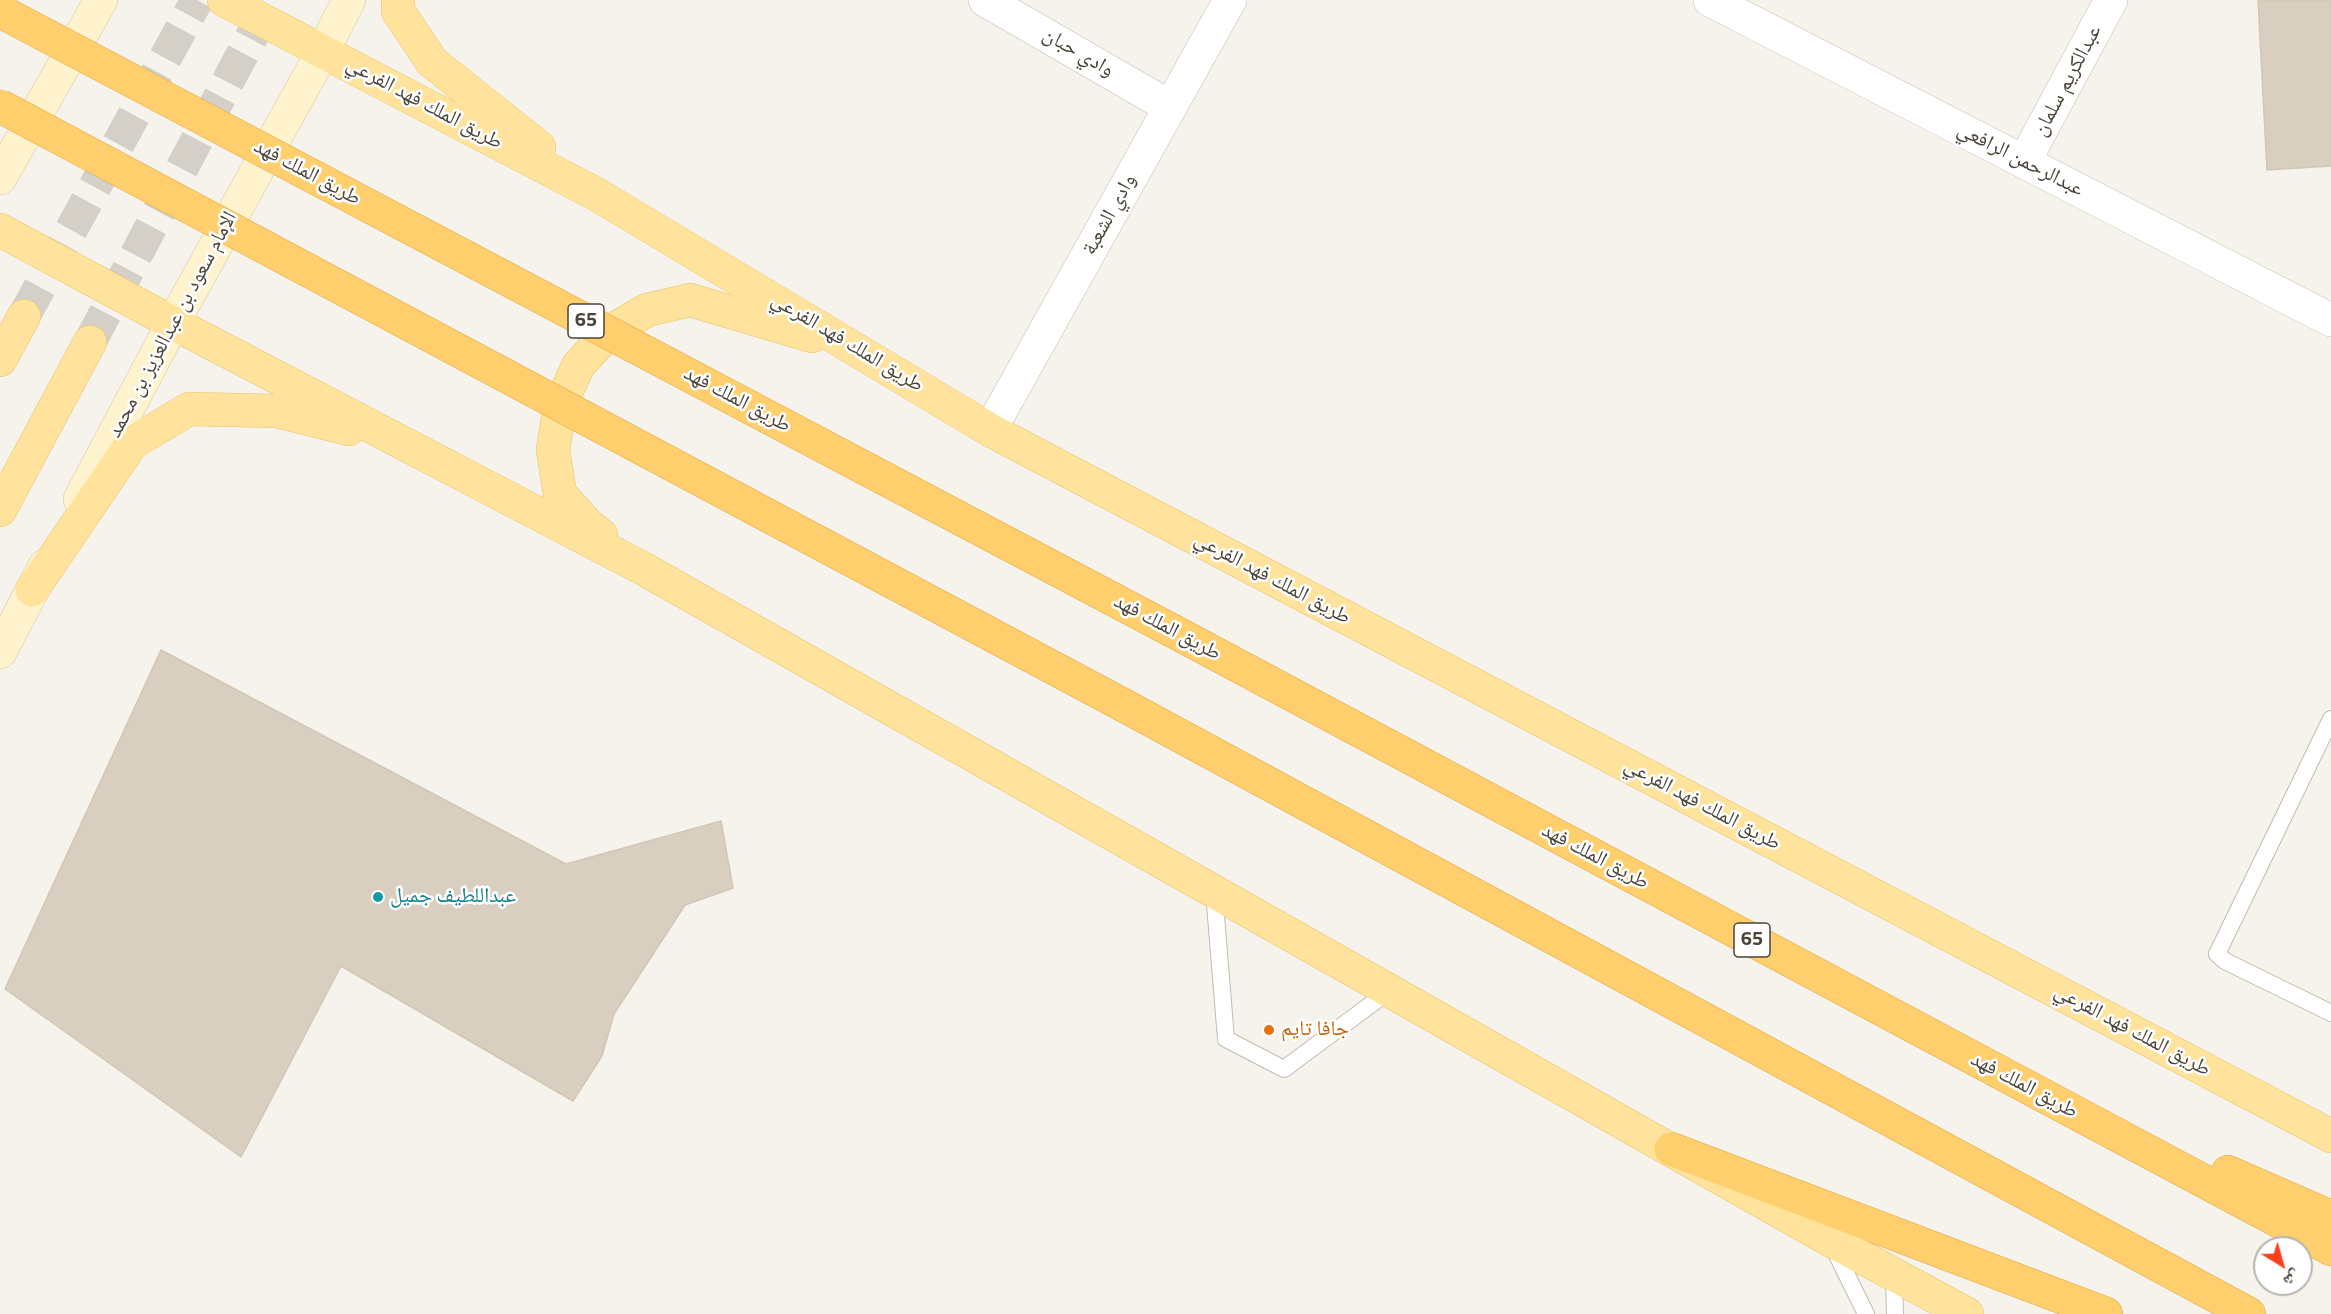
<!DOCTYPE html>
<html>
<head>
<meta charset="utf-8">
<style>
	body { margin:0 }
	#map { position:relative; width:2331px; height:1314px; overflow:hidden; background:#f6f3ec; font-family:"Titillium Web","Noto Naskh Arabic",sans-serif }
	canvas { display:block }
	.north { position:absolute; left:2253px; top:1236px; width:60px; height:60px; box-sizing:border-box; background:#fff; border:2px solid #b7b4b0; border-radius:50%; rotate:143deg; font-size:16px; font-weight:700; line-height:24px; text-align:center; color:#4b4439 }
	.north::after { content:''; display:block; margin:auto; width:21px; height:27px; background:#fc3f1d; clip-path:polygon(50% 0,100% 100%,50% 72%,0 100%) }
</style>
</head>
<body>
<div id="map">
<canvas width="2331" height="1314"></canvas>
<div class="north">ش</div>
</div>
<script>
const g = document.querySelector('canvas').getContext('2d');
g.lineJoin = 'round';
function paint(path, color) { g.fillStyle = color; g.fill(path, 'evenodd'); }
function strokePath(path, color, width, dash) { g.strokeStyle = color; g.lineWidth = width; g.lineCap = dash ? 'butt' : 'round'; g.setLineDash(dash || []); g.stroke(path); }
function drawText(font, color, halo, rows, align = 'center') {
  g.font = font + ' "Titillium Web","Noto Naskh Arabic",sans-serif'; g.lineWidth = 5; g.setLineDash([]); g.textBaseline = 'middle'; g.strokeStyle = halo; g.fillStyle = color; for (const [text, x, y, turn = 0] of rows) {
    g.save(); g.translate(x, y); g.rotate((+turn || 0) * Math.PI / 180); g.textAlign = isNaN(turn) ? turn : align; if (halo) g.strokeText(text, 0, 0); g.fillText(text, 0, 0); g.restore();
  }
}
const building = new Path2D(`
	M2258 0H2331V166L2267 170Z
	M161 650 566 864 721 821 733 888 685 905 614 1014 602 1056 573 1101 341 966 241 1157 5 989Z`);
paint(building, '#d8cfc1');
strokePath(building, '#d3c7b4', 1.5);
strokePath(new Path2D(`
	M24 316 197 0
	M90 342 271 0`), '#d4d0c8', 33, [33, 16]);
const lane = new Path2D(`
	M2331 719 2217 954 2225 961 2331 1013
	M1214 892 1226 1039 1284 1069 1389 991
	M1833 1247 1866 1314
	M1894 1275 1895 1314`);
const street = new Path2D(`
	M985 0 1170 107
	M1710 0 2331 320
	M2024 162 2111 0
	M990 430 1230 0`);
const secondary = new Path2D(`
	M0 178 101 0
	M80 499 173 323 323 51 349 0
	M0 652 45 566`);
const primary = new Path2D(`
	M224 0 596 194 990 430 2331 1136
	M398 0V11L432 62 539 147
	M0 230 173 323 644 569 1830 1240 1967 1314
	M0 360 24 316
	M0 510 90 342
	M601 535 588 525 560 494 553 450 560 406 578 366 608 333 647 310 690 300 812 336
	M32 590 132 443 189 409 277 411 349 429`);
const highway = new Path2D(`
	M1173 631 2331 1249
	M1125 706 2249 1314
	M1671 1149 2106 1314
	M2228 1172 2331 1217`);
strokePath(lane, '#c2bbae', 18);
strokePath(street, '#c2bbae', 34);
strokePath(secondary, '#d6c79b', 34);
strokePath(primary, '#e6c16a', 34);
strokePath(highway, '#e0a43c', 34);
strokePath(lane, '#fff', 16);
strokePath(street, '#fff', 33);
strokePath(secondary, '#fff3cd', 33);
strokePath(primary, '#ffe39c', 33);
strokePath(highway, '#ffcf6e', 33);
const highwayBridge = new Path2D(`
	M0 11 1173 631
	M0 106 1125 706`);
strokePath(highwayBridge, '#e0a43c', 34, []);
strokePath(highwayBridge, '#ffcf6e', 33);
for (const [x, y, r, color] of [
	[378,897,6,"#0f9aa8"],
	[1269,1030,6,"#e8710a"]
]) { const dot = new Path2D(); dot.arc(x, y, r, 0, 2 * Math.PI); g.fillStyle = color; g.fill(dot); strokePath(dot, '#fff', 2); }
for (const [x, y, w] of [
	[586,321,36],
	[1752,940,36]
]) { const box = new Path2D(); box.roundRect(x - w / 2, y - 17, w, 34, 4.5); g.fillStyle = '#fff'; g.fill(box); strokePath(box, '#4b4439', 1.5); }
drawText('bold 20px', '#4b4439', null, [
	["65",586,321],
	["65",1752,940]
]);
drawText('21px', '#4b4439', '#fff', [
	["وادي حبان",1078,53,30],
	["عبدالكريم سلمان",2068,81,-62],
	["طريق الملك فهد الفرعي",424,104,28],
	["عبدالرحمن الرافعي",2020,160,27],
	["طريق الملك فهد",307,173,28],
	["وادي الشعبة",1110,215,-61],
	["الإمام سعود بن عبدالعزيز بن محمد",173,325,-62],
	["طريق الملك فهد الفرعي",847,343,31],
	["طريق الملك فهد",737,400,28],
	["طريق الملك فهد الفرعي",1272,579,28],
	["طريق الملك فهد",1167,628,28],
	["طريق الملك فهد الفرعي",1702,805,28],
	["طريق الملك فهد",1595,857,28],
	["طريق الملك فهد الفرعي",2132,1031,28],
	["طريق الملك فهد",2024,1086,28]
]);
drawText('21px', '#0d838f', '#fff', [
	["عبداللطيف جميل",390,897]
], 'left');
drawText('21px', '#c56008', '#fff', [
	["جافا تايم",1281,1030]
], 'left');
</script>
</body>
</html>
